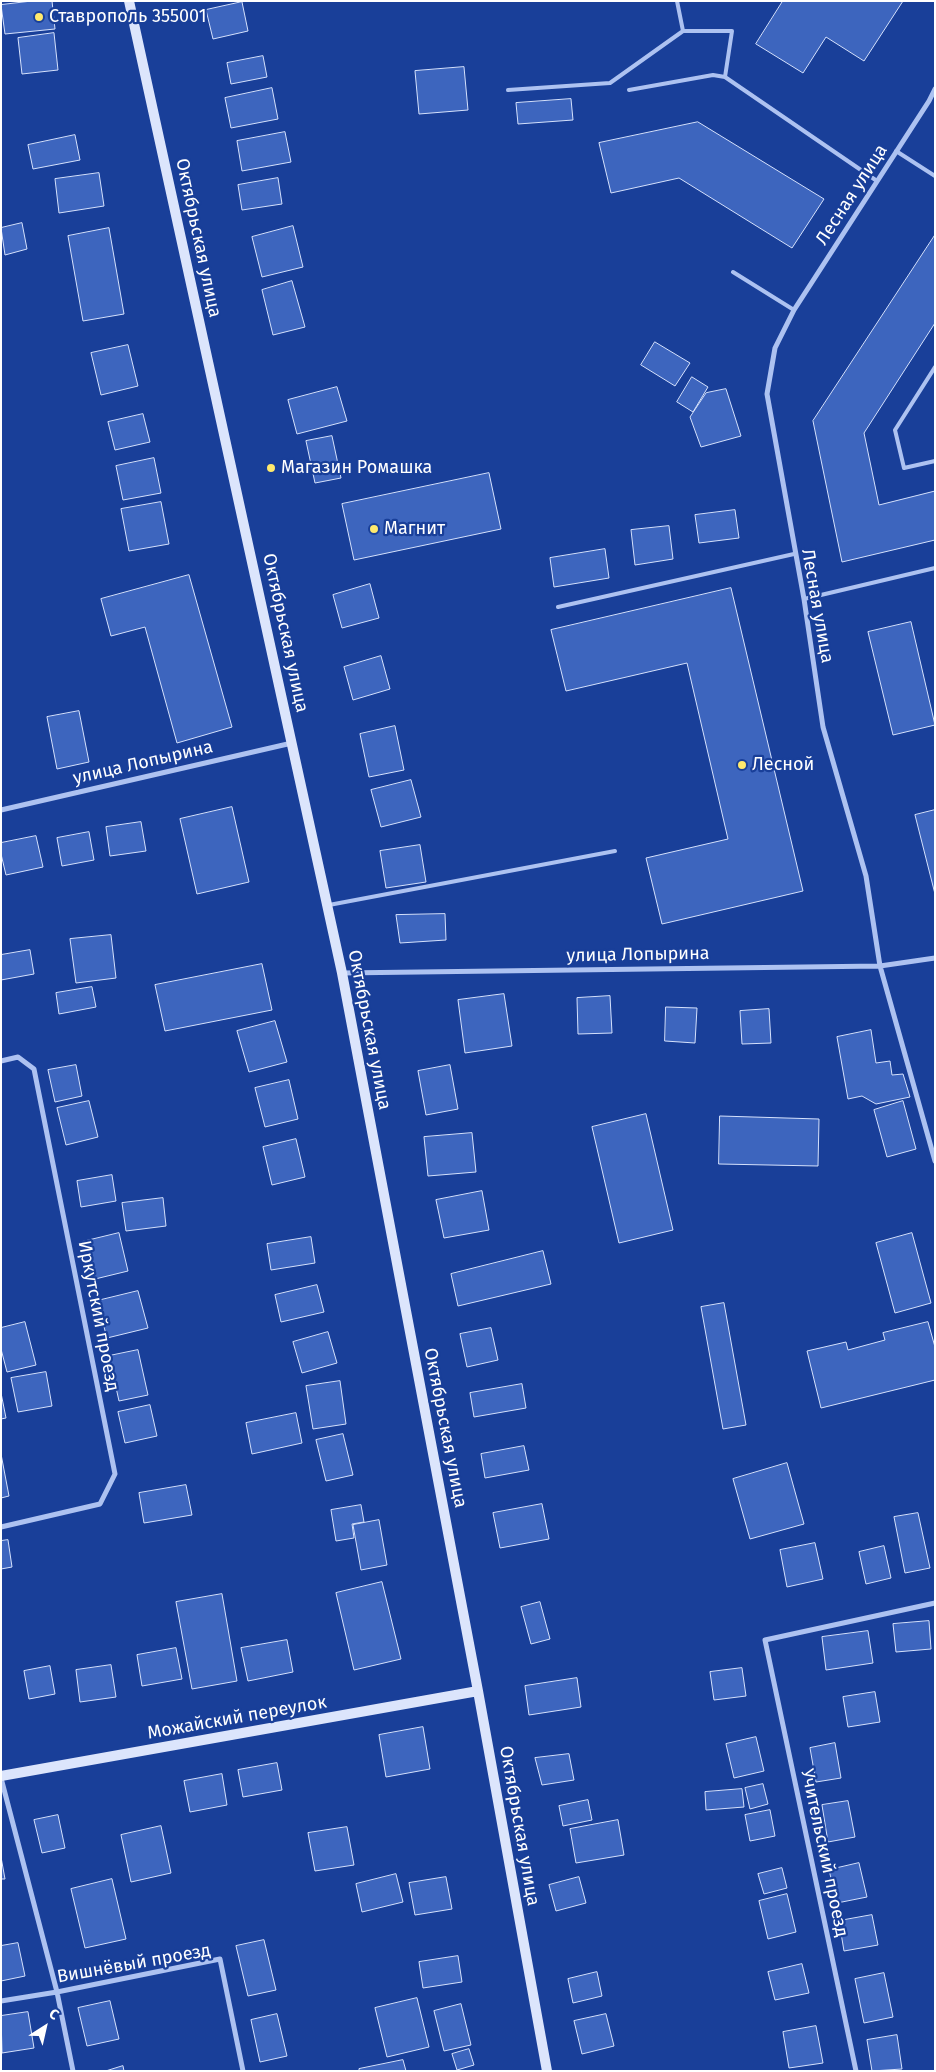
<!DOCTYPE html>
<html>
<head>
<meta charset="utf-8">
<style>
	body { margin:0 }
	#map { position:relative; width:936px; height:2072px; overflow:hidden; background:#193f99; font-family:"Fira Sans",sans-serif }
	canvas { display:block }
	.frame { position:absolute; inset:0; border:2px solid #fff; pointer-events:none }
	.north { position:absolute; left:20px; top:2002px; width:50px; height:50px; -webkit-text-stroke:4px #193f99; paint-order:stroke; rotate:35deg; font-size:14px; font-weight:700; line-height:20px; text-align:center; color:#fff }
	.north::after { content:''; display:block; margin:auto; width:18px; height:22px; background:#fff; clip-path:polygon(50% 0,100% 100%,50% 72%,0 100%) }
</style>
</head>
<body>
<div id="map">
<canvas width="936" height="2072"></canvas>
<div class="frame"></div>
<div class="north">С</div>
</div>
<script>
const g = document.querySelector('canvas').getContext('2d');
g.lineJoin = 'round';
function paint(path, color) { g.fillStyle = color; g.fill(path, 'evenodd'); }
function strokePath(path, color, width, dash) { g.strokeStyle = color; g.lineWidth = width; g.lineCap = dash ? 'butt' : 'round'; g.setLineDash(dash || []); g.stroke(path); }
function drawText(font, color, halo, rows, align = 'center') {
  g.font = font + ' "Fira Sans",sans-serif'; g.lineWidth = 4.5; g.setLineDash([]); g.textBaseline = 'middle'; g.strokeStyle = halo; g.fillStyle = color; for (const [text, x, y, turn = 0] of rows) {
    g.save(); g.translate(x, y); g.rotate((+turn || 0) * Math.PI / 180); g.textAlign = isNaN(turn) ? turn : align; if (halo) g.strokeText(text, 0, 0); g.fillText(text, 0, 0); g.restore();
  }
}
const building = new Path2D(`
	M32 1H52L55 29 5 34 1 5Z
	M783 1H903L864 61 826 37 803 73 756 44Z
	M242 2 248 31 213 39 206 10Z
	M54 33 58 70 22 74 18 38Z
	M263 56 267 77 231 84 227 63Z
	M464 67 468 110 419 114 415 71Z
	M272 88 278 119 231 128 225 98Z
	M571 99 573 120 518 124 516 103Z
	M698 122 824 199 792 248 679 178 611 193 599 143Z
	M285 132 291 162 242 171 237 141Z
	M75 135 80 160 33 169 28 145Z
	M99 173 104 206 59 213 55 179Z
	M278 178 282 204 242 210 238 185Z
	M22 223 27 249 5 255 1 228Z
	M293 226 303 267 262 277 252 237Z
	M109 228 124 314 83 321 68 236Z
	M935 235V323L864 433 879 505 935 491V540L842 562 813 421Z
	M292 281 305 327 273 335 262 290Z
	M655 342 690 363 675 386 641 365Z
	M128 345 138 386 101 395 91 353Z
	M692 377 708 387 693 412 677 402Z
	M337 387 347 421 297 434 288 400Z
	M726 389 741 436 701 447 690 417 706 393Z
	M143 414 150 442 115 450 108 422Z
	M332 436 341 478 315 483 306 441Z
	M154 458 161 493 123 500 116 466Z
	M489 473 501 529 354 560 342 504Z
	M161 502 169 544 129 551 121 509Z
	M735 510 739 538 699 543 695 515Z
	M669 526 673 559 635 565 631 530Z
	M605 549 609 578 554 587 550 558Z
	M189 575 232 727 177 743 145 627 111 636 101 599Z
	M370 584 379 618 342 628 333 595Z
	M731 588 803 891 662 924 646 858 728 839 687 663 566 691 551 630Z
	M911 622 935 725 893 735 868 632Z
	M381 656 390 689 353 700 344 667Z
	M79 711 89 762 57 769 47 717Z
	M395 726 404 770 369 777 360 734Z
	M411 780 421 817 381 827 371 790Z
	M232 807 249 882 197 894 180 819Z
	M935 810V894L915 815Z
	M141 822 146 851 110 856 106 827Z
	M89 832 94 860 62 866 57 838Z
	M36 836 43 867 6 875 1 854V843Z
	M420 845 426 882 386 888 380 851Z
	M445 914 446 940 400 943 396 915Z
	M111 935 116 978 76 983 70 939Z
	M30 950 34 974 1 980V955Z
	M262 964 272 1010 165 1031 155 985Z
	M92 987 96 1007 59 1014 56 993Z
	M504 994 512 1046 465 1053 458 1000Z
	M610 996 612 1033 578 1034 577 998Z
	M666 1007 697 1008 695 1043 665 1041Z
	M769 1009 771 1043 742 1044 740 1011Z
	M275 1021 287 1062 249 1072 237 1031Z
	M871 1030 876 1063 890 1061 892 1075 903 1074 910 1097 876 1104 862 1096 848 1099 837 1037Z
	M76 1065 82 1096 55 1102 48 1070Z
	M450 1065 458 1109 426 1115 418 1071Z
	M289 1080 298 1119 265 1127 255 1088Z
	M89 1101 98 1137 66 1145 57 1108Z
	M903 1101 916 1149 887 1157 874 1110Z
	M646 1114 673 1230 619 1243 592 1127Z
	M720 1116 819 1119 818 1166 719 1164Z
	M472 1133 476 1172 428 1176 424 1137Z
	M296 1139 305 1177 272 1185 263 1147Z
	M112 1175 116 1201 81 1207 77 1181Z
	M482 1191 489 1230 444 1238 436 1200Z
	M163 1198 166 1226 126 1231 122 1203Z
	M119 1233 128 1271 91 1280 82 1242Z
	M912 1233 931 1303 895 1313 876 1243Z
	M311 1237 315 1263 271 1270 267 1244Z
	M543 1251 551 1284 458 1306 451 1274Z
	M317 1285 324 1312 281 1322 275 1295Z
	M138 1291 148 1328 107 1338 97 1301Z
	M724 1303 746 1425 723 1429 701 1307Z
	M25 1322 36 1365 7 1372 1 1349V1328Z
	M928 1322 935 1347V1380L821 1408 807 1351 846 1342 848 1350 885 1340 883 1333Z
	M491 1328 498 1360 467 1367 460 1334Z
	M328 1332 337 1363 302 1373 293 1342Z
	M138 1350 148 1395 119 1401 109 1356Z
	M46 1372 52 1406 18 1412 11 1378Z
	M340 1381 346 1424 313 1429 306 1386Z
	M522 1384 526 1408 474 1417 470 1393Z
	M1 1393 6 1418 1 1419Z
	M150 1405 157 1436 125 1443 118 1412Z
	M296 1413 302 1443 252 1454 246 1423Z
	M343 1434 353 1475 326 1481 316 1440Z
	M524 1446 529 1470 485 1478 481 1454Z
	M1 1454 9 1496 1 1498Z
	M787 1463 804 1524 750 1539 733 1479Z
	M186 1485 192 1515 144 1523 139 1493Z
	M542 1504 549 1539 500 1548 493 1513Z
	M361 1505 364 1522 352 1524 354 1538 336 1541 331 1510Z
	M918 1513 930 1568 905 1573 894 1517Z
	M379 1520 387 1565 361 1570 353 1525Z
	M8 1540 12 1567 1 1569V1541Z
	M815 1543 823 1579 787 1587 780 1550Z
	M884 1546 891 1578 866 1584 859 1552Z
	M382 1582 401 1659 354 1670 336 1593Z
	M222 1594 237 1681 192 1689 176 1602Z
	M540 1602 550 1639 531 1644 521 1607Z
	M929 1621 931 1649 896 1652 893 1624Z
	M868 1631 873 1663 826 1670 822 1637Z
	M287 1640 293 1672 248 1681 241 1648Z
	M176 1648 182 1679 142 1686 137 1655Z
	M111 1665 116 1697 80 1702 76 1670Z
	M50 1666 55 1694 29 1699 24 1671Z
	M742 1668 746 1696 714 1700 710 1672Z
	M577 1678 581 1707 529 1715 525 1686Z
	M875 1692 880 1722 848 1727 843 1697Z
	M423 1727 430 1769 386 1777 379 1735Z
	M756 1737 764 1771 734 1778 726 1744Z
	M835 1743 841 1778 816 1782 810 1748Z
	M569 1754 574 1780 542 1785 535 1758Z
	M277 1763 282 1790 243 1797 238 1770Z
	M222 1774 227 1805 190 1812 184 1781Z
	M763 1784 768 1804 750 1809 745 1788Z
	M742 1789 744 1807 706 1810 705 1792Z
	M588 1800 592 1820 563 1826 559 1806Z
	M848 1801 855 1837 828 1842 822 1805Z
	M770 1810 775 1836 750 1841 745 1815Z
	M58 1815 65 1848 42 1853 34 1820Z
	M618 1820 624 1855 576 1863 570 1829Z
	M161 1826 171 1873 131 1882 121 1835Z
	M347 1827 354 1865 315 1871 308 1833Z
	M1 1857 5 1879H1Z
	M859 1863 867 1897 837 1903 829 1870Z
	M782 1868 787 1888 764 1894 758 1874Z
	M396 1874 403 1902 362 1912 356 1884Z
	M446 1877 452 1909 415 1915 409 1883Z
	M579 1877 586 1903 556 1911 549 1885Z
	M112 1879 126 1939 85 1948 71 1889Z
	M787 1894 796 1932 768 1939 759 1901Z
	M872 1915 878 1945 844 1951 839 1921Z
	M264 1940 276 1990 248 1996 236 1946Z
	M18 1943 25 1976 1 1981V1946Z
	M458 1956 462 1982 423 1988 419 1962Z
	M802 1964 809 1993 775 2000 768 1972Z
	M597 1972 602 1996 573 2003 568 1979Z
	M884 1973 893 2017 864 2023 855 1979Z
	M417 1998 429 2047 387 2057 375 2008Z
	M110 2001 119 2039 87 2046 78 2008Z
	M461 2004 471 2045 444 2051 434 2011Z
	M28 2012 34 2048 2 2053 1 2016Z
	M277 2014 287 2056 260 2062 251 2020Z
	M606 2014 614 2046 582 2054 574 2021Z
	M816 2026 823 2063 789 2068 783 2032Z
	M897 2035 902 2069 872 2071 867 2040Z
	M469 2049 474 2065 457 2070 452 2054Z
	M403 2060 406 2071H359V2069Z
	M123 2066 124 2071H106Z`);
paint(building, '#3d65be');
strokePath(building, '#d5e1fc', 1);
strokePath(new Path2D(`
	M677 1 683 31H732L725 77
	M508 90 610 83 683 31
	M629 90 713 75 725 77 877 181
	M896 151 935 176
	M733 272 794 310
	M935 367 895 430 904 468 935 461
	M804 599 935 568
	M558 607 794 554
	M329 905 615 851`), '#adc2f1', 4);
strokePath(new Path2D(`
	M935 89 929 101 794 310 775 348 767 394 804 599 823 727 866 876 880 966 935 1161
	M1 810 292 743
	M342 973 880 966 935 958
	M1 1061 18 1057 34 1069 115 1474 100 1504 1 1527
	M1 1778 57 1992 73 2071
	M1 2001 57 1992 220 1959 243 2071
	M856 2071 765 1640 935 1603`), '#adc2f1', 5);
strokePath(new Path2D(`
	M129 1 342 973 478 1691 547 2071
	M1 1776 478 1691`), '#dce5fc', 10);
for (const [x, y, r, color] of [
	[39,17,5,"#ffe96d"],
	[271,468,5,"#ffe96d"],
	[374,529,5,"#ffe96d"],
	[742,765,5,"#ffe96d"]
]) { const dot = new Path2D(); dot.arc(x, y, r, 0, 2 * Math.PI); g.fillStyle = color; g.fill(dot); strokePath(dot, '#193f99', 2); }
drawText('18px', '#fff', '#193f99', [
	["Ставрополь 355001",49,17],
	["Магазин Ромашка",281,468],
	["Магнит",384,529],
	["Лесной",752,765]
], 'left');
drawText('18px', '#fff', '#193f99', [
	["Лесная улица",852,195,-57],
	["Октябрьская улица",198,238,78],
	["Лесная улица",817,606,80],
	["Октябрьская улица",285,633,78],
	["улица Лопырина",143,763,-13],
	["улица Лопырина",638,955,-1],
	["Октябрьская улица",369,1030,79],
	["Иркутский проезд",98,1316,79],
	["Октябрьская улица",445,1428,79],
	["Можайский переулок",237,1718,-10],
	["Октябрьская улица",519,1826,80],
	["Учительский проезд",824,1853,78],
	["Вишнёвый проезд",134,1964,-10]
]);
</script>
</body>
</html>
